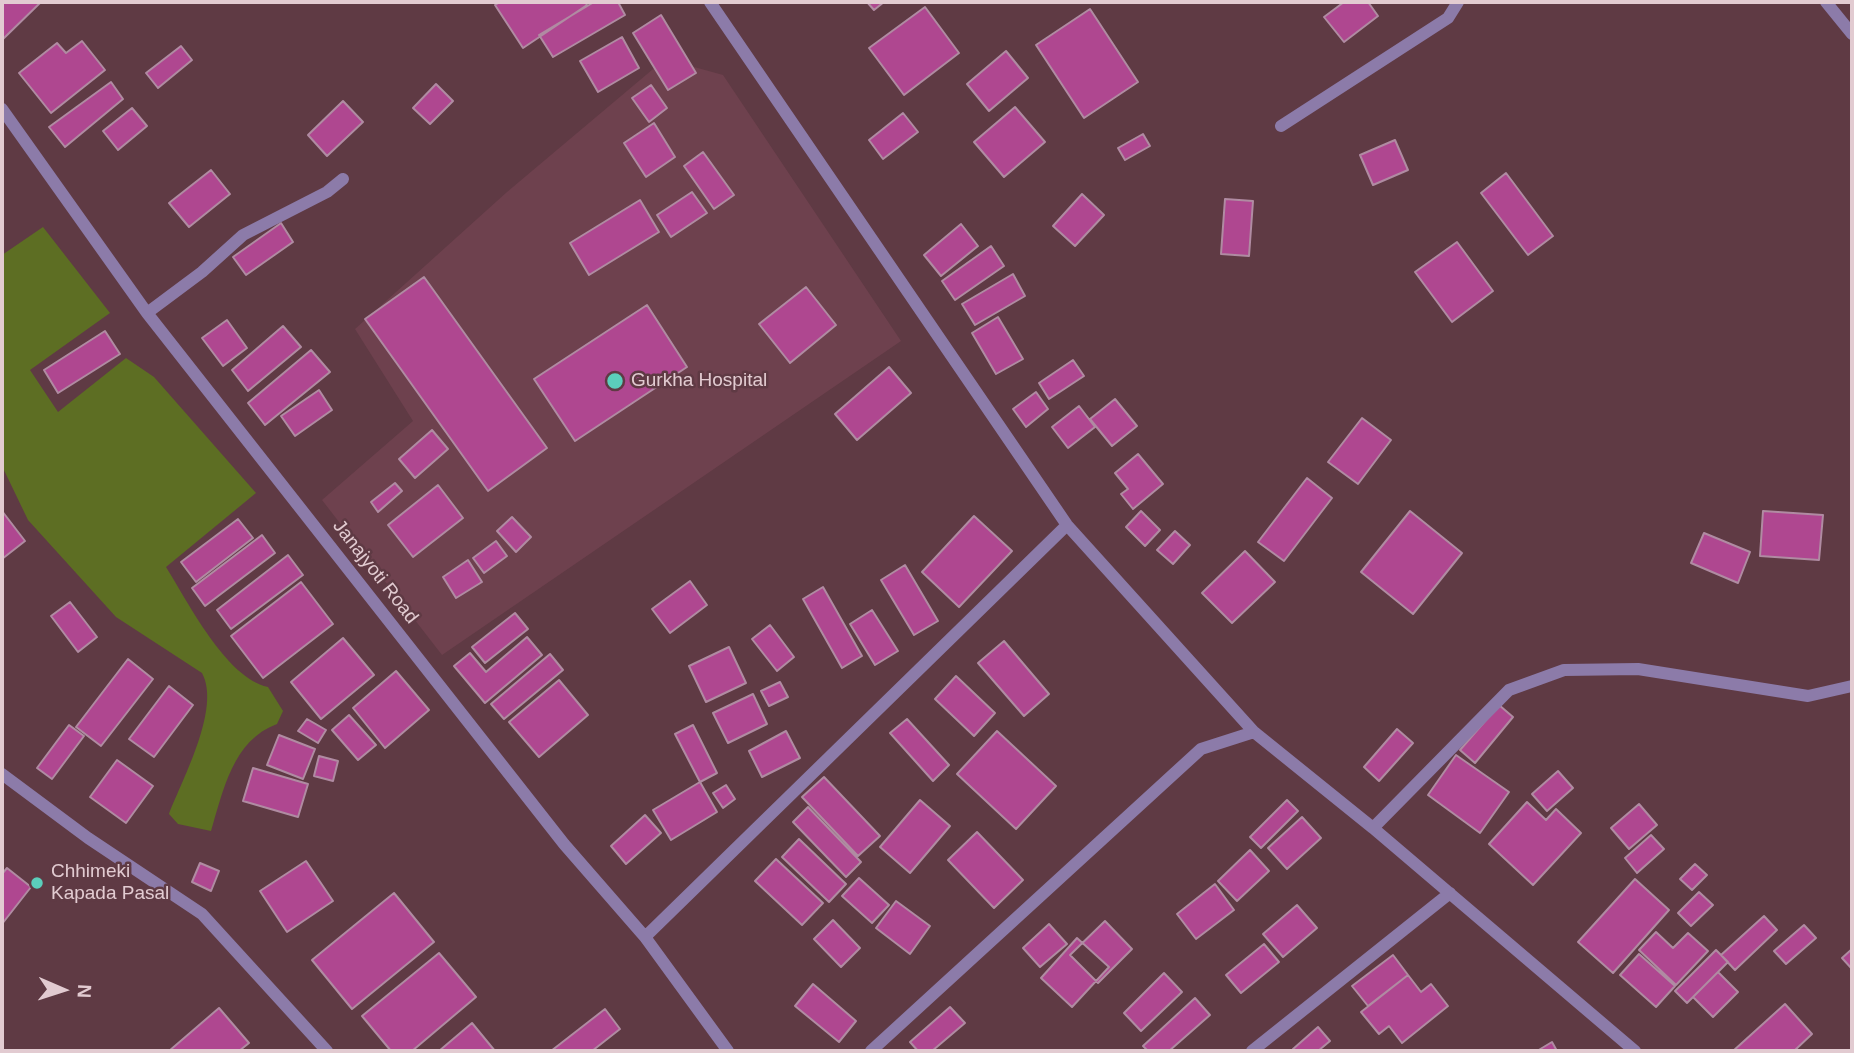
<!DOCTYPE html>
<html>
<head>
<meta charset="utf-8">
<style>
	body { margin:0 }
	#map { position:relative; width:1854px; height:1053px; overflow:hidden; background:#5f3a44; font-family:Helvetica,sans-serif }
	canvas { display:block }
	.frame { position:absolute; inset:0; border:4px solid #e2cbd1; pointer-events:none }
	.north { position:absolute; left:28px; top:955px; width:70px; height:70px; -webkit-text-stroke:5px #5f3a44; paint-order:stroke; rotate:93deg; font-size:19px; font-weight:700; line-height:28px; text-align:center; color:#e2cbd1 }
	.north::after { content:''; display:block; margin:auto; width:24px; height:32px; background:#e2cbd1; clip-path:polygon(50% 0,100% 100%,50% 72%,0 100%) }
</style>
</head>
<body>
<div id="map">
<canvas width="1854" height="1053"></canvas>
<div class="frame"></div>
<div class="north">N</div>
</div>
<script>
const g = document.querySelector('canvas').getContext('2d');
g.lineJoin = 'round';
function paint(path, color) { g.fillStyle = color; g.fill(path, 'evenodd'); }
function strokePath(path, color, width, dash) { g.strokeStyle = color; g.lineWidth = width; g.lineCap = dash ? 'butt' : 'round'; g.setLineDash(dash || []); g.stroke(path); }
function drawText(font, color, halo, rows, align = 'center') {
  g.font = font + ' Helvetica,sans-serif'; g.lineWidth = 5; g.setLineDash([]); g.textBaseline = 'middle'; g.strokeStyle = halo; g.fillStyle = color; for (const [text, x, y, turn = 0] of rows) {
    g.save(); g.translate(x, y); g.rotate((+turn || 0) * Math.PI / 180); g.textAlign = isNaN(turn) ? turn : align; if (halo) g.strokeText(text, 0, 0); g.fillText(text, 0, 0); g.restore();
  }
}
paint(new Path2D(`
	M665 59 723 75 901 341 442 655 322 500 413 421 355 329 507 192Z`), '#6e414e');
paint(new Path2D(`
	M43 227 110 313 30 370 58 412 126 358 154 377 256 493 166 567C188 602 226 678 268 687L283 711 277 724C233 740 223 791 211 831L178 824 169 814C183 778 221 708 202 673L116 617 28 520 2 466V255Z`), '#5d6e23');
const building = new Path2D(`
	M2 2H41L2 40Z
	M500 2H585L587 5 523 48 495 5Z
	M594 2H618L625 15 553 57 539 35Z
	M867 2H884L874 10Z
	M1344 2H1368L1378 16 1344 42 1324 17Z
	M925 7 959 53 904 95 869 48Z
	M1090 9 1138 82 1084 118 1036 45Z
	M661 15 696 73 668 90 633 33Z
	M622 37 639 68 598 92 580 61Z
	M82 41 105 70 51 113 19 73 57 43 66 53Z
	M181 46 192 60 158 88 146 73Z
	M1006 51 1028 78 989 111 967 84Z
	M111 82 123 99 65 147 49 127Z
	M436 84 453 101 430 124 413 108Z
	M651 85 667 108 649 122 632 98Z
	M343 101 363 122 327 156 308 135Z
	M1015 107 1045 142 1004 177 974 142Z
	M132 108 147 126 118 150 103 131Z
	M903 113 918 132 883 159 869 140Z
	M654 123 675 157 646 177 624 143Z
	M1143 134 1150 146 1125 160 1118 148Z
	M1395 140 1408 170 1373 185 1360 155Z
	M703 152 734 195 714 209 684 166Z
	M211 170 230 194 189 227 169 203Z
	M1506 173 1553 236 1528 255 1481 193Z
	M692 192 707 213 671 237 657 215Z
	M1082 194 1104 215 1075 246 1053 226Z
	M1225 199 1253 201 1249 256 1221 254Z
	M640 200 659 232 589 275 570 243Z
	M281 223 293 242 246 275 233 257Z
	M961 224 978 246 941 276 924 255Z
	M1457 242 1493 291 1452 322 1415 272Z
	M991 246 1004 266 955 300 942 281Z
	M1013 274 1025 296 975 325 962 304Z
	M424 277 547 448 488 491 365 319Z
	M806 287 836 325 790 363 759 324Z
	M647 305 687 367 575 441 534 379Z
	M998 317 1023 359 996 374 972 333Z
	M227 320 247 348 223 366 202 338Z
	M283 326 301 347 248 391 232 370Z
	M105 331 120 354 58 393 44 370Z
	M311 350 330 372 265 425 248 403Z
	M1073 360 1084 376 1049 399 1039 383Z
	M889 367 911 393 857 440 835 414Z
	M319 390 332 410 295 436 281 416Z
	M1036 392 1048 409 1026 427 1013 409Z
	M1115 399 1137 426 1112 446 1090 419Z
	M1079 406 1095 427 1068 448 1052 427Z
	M1362 418 1391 440 1358 484 1328 462Z
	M432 430 448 449 415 478 399 459Z
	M1138 454 1163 484 1133 509 1121 494 1128 489 1115 473Z
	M1307 478 1332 498 1284 561 1258 542Z
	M395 483 402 491 378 512 371 502Z
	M438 485 463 518 413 557 388 525Z
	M2 511 25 541 2 559Z
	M1141 511 1160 530 1145 546 1126 527Z
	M1410 511 1462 553 1413 614 1361 572Z
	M1763 511 1823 515 1819 560 1760 556Z
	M974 516 1012 551 959 607 922 572Z
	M512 517 531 537 516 552 497 531Z
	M238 519 253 538 196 582 181 562Z
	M1175 531 1190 545 1173 564 1157 550Z
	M1704 533 1750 552 1738 583 1691 563Z
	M262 535 275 553 205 606 192 588Z
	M496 541 507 556 484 573 473 558Z
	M1245 551 1275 582 1232 623 1202 593Z
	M288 555 303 575 231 629 217 610Z
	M468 560 482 582 456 598 443 577Z
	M905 565 938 621 914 635 881 580Z
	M690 581 707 605 670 633 652 609Z
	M301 582 333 624 263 678 231 636Z
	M823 587 862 656 842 668 803 599Z
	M70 602 97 637 78 652 51 616Z
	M872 610 898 651 875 665 850 624Z
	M515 613 528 629 485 663 472 647Z
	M770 625 794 657 777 671 752 639Z
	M527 637 542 655 485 703 454 666 470 653 486 672Z
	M343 638 374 675 321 719 291 682Z
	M1004 641 1049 694 1024 716 978 663Z
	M729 647 746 683 706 702 689 666Z
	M550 654 563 670 504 719 491 704Z
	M128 659 153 679 101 746 76 727Z
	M396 671 429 710 385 748 353 708Z
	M956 676 995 713 974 736 935 699Z
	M559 680 588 715 539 757 509 722Z
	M780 682 788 697 769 706 761 691Z
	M169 686 193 705 154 757 129 739Z
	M753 694 767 724 728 743 713 713Z
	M1499 705 1513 717 1475 763 1460 750Z
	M349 715 376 745 358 760 332 730Z
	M307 719 326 730 318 743 298 731Z
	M907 719 949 765 933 781 890 733Z
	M69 725 84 736 52 779 37 768Z
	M693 725 717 773 700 782 675 734Z
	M1397 729 1413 743 1379 781 1364 767Z
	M786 731 800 758 762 777 749 751Z
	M997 731 1056 786 1016 829 957 774Z
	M279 735 315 749 303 779 267 765Z
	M1456 755 1509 792 1480 833 1428 795Z
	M319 756 338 761 333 781 314 776Z
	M117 760 153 786 126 823 90 797Z
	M253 768 308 784 298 817 243 801Z
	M1558 771 1573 788 1547 811 1532 794Z
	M824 777 880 836 858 856 802 797Z
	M700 782 717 812 671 840 653 810Z
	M726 785 735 799 723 808 713 793Z
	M920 800 950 826 910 873 880 847Z
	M1287 800 1298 811 1261 848 1250 837Z
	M1527 802 1546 820 1556 809 1581 833 1533 885 1489 844Z
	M1639 804 1657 825 1629 849 1611 828Z
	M808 807 861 862 846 877 793 822Z
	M645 815 661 833 626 864 611 846Z
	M1302 817 1321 838 1287 869 1268 848Z
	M977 832 1023 880 994 908 948 860Z
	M1651 835 1664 849 1637 873 1625 858Z
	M799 839 846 884 829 902 782 857Z
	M1250 850 1269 871 1237 901 1218 881Z
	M776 859 823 903 802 925 755 881Z
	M306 861 333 901 287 932 260 891Z
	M200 863 219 871 211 891 192 882Z
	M1695 864 1707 875 1692 890 1680 879Z
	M7 868 31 887 2 924V874Z
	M859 878 889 905 872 923 842 896Z
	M1635 879 1669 910 1613 973 1578 942Z
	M1215 884 1234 910 1196 939 1177 914Z
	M1699 892 1713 905 1691 926 1678 913Z
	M394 893 434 942 352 1009 312 960Z
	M896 901 930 926 910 954 876 928Z
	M1297 905 1317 928 1283 957 1263 934Z
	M1764 916 1777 930 1735 970 1721 955Z
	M833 920 860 948 841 967 814 939Z
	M1105 921 1132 949 1098 983 1070 955Z
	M1049 924 1067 944 1040 967 1023 948Z
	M1804 925 1816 938 1786 964 1774 951Z
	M1656 932 1673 948 1688 933 1708 951 1676 985 1639 950Z
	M1077 938 1109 967 1072 1007 1041 978Z
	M1264 944 1279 962 1241 993 1226 975Z
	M1852 949V969L1842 958Z
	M1716 950 1728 962 1687 1003 1675 991Z
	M439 953 476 997 412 1051H391L362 1016Z
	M1639 954 1675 986 1656 1007 1620 975Z
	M1393 955 1408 975 1368 1006 1352 986Z
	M1718 972 1738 992 1713 1017 1693 997Z
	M1164 973 1182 992 1141 1031 1124 1013Z
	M1408 975 1421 992 1431 984 1448 1006 1402 1043 1389 1026 1379 1034 1361 1012Z
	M813 984 856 1021 839 1042 795 1006Z
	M1195 998 1210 1015 1169 1051H1148L1143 1046Z
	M1785 1004 1812 1034 1794 1051H1733Z
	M950 1007 965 1023 932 1051H918L910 1042Z
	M219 1008 249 1043 239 1051H169Z
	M605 1009 620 1029 592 1051H551Z
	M472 1023 495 1051H439Z
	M1318 1027 1330 1041 1318 1051H1294L1293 1049Z
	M1552 1042 1557 1051H1537Z`);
paint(building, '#af4790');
strokePath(building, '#b08ba2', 2);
strokePath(new Path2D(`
	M710 2 1067 525 1254 732 1373 828 1635 1051
	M1826 2 1852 34
	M2 109 147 313 564 844 645 937 728 1051
	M1281 126 1448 18 1458 2
	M147 313 202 272 243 235 327 192 343 179
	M2 774 88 838 202 914 327 1051
	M1373 828 1509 690 1564 670 1638 669 1808 696 1852 686
	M645 937 1067 525
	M871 1051 1201 749 1254 732
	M1252 1051 1450 893`), '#8c7ba9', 12);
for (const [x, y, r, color] of [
	[615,381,9,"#5bcebb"],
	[37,883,7,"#5bcebb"]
]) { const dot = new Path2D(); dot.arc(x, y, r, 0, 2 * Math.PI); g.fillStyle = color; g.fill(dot); strokePath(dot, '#5f3a44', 2.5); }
drawText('19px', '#e2cbd1', '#5f3a44', [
	["Gurkha Hospital",631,381],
	["Chhimeki",51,872],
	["Kapada Pasal",51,894]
], 'left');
drawText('19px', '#e2cbd1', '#5f3a44', [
	["Janajyoti Road",375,572,52]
]);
</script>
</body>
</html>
